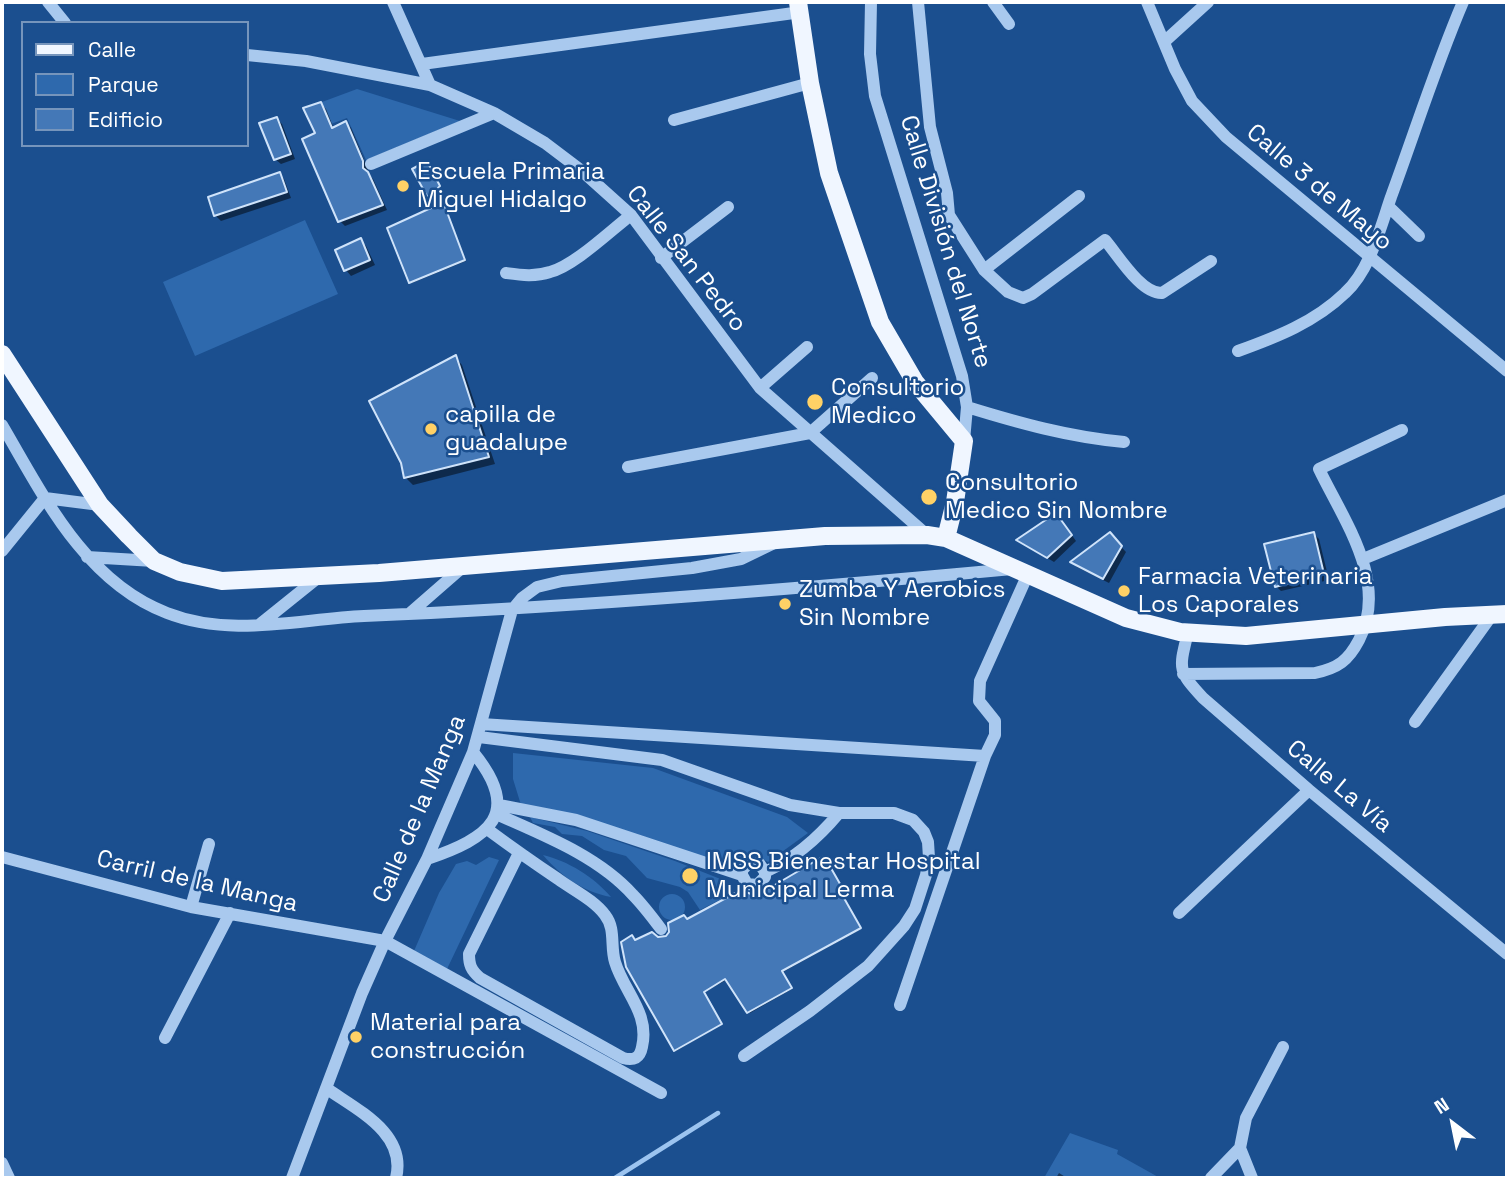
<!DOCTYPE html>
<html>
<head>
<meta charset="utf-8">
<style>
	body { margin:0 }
	#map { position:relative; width:1509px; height:1180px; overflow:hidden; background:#1b4f8f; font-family:"Space Grotesk",sans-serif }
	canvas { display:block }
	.frame { position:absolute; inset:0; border:4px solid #fff; pointer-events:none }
	.legend { position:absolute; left:21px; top:21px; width:228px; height:126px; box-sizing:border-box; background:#1b4f8f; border:2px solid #7695bc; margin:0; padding:9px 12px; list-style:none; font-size:21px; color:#fff }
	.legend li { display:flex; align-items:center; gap:14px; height:35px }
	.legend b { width:35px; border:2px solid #7695bc }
	.north { position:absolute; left:1418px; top:1089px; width:70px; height:70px; -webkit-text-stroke:5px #1b4f8f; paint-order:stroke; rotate:328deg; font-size:19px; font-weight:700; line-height:28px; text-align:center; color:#fff }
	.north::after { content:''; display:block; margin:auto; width:24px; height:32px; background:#fff; clip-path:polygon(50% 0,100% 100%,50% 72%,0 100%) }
</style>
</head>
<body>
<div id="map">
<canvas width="1509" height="1180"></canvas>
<div class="frame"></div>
<ul class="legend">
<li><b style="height:9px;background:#f0f6ff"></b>Calle</li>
<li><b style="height:19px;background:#2e69ad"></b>Parque</li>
<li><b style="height:19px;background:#4478b7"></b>Edificio</li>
</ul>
<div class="north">N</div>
</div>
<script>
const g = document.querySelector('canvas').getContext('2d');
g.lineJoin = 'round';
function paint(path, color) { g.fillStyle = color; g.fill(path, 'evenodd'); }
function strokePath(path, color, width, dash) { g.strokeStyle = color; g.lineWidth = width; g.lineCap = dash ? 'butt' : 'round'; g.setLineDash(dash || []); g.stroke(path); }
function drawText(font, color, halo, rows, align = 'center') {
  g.font = font + ' "Space Grotesk",sans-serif'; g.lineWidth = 5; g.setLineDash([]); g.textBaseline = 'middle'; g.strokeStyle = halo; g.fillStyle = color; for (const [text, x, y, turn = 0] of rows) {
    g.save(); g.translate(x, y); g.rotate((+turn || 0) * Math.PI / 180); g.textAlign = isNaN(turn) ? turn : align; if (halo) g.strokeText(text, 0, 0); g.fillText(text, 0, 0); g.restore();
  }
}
paint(new Path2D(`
	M357 89 460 121 366 160 347 118 331 124 322 102Z
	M305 220 338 294 195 356 163 282Z
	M513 753 653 768 787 817 808 833 768 862C753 852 743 855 729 865L521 805 513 779Z
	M530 817 587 831 675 861 723 880 731 894 700 910 688 892 680 887 647 878 626 856 604 850 582 836 562 834 555 827 533 823Z
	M543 855C568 861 594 877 611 897 583 892 561 876 543 855Z
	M489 857 499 860 447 969 414 951 439 893 456 864 467 861 476 865Z
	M659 907a13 13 0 1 1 26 0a13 13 0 1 1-26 0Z
	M1070 1133 1118 1150 1117 1154 1160 1178H1044Z`), '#2e69ad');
paint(new Path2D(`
	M321 104 326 109 334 129 346 123 351 128 367 167 368 174 373 179 387 210 345 226 340 221 317 134Z
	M277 119 282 124 295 159 281 164 275 159Z
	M428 165 440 188 438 189 466 261 412 283 410 282 435 208Z
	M279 174 284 179 291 198 221 221 215 215Z
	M361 240 366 246 375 265 351 276 346 270Z
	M455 357 462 365 495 464 413 485 406 478Z
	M1061 520 1076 541 1054 562 1019 541Z
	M1314 534 1319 539 1329 580 1281 591 1276 586Z
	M1110 535 1126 552 1109 583 1077 567 1072 562Z
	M824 858 843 891 840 892 861 929 781 973 792 989 750 1013 728 979 703 993 721 1025 676 1051 635 942 667 938 687 921 756 898Z
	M1059 1173 1067 1178H1056Z`), '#0007');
strokePath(new Path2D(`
	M615 1178 718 1113`), '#9cc4f0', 4.5);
const building = new Path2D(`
	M321 102 332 128 346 121 363 161V168L368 172 383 205 338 222 302 139 315 133 303 108Z
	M277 117 291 154 274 160 259 123Z
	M427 161 440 186 438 188 465 260 409 283 387 228 433 207 412 169Z
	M280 172 287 192 214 216 208 197Z
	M361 238 370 260 344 271 335 250Z
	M456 355 489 457 404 478 401 463 369 401Z
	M1056 513 1072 535 1047 558 1016 540Z
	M1110 532 1122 546 1103 579 1070 562Z
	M1314 532 1324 574 1275 587 1264 544Z
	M824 856 843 889 840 891 861 928 782 971 792 988 747 1013 725 979 704 992 722 1024 674 1051 626 967 621 942 632 935 635 940 652 932 658 937 666 936 669 932 668 923 684 915 687 919 741 890 756 896Z`);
paint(building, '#4478b7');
strokePath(building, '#cfe3fa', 2);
strokePath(new Path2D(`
	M48 2 65 23
	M393 2 430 85
	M871 2 870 54 875 96 962 376 967 407 964 441
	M918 2 930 127 947 193 949 215 984 270 1008 292 1023 298 1032 294 1105 240C1118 255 1141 294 1162 293L1211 261
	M993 2 1009 24
	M1147 2 1175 69 1192 101 1226 137 1507 371
	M1164 42 1208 2
	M247 55 306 61 430 85 494 113 545 143 582 171 631 215 760 388 927 535
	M422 64 801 12
	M674 120 810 83
	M371 164 494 113
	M1388 206 1419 236
	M661 258 728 207
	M984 270 1079 196
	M506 273C521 275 535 277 550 272 574 266 610 231 631 215
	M1238 351C1277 337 1315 322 1345 293 1370 270 1380 229 1391 197 1415 132 1436 65 1463 2
	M760 388 807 347
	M967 407C1019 423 1069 437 1124 442
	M2 425C43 495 85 582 167 613 231 638 298 619 364 616 581 607 797 589 1012 569
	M628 467 810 433 872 378
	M2 551 45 498 100 505
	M87 557 154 561
	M1363 559 1507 500
	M409 614 464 566
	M259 625 320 576
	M1188 632C1179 669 1177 670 1203 698L1309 790 1507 954
	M1183 674 1315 673C1338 668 1348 661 1359 640 1389 582 1344 521 1319 469L1402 430
	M1415 722 1492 615
	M481 724 985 756
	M479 737 662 760 790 805 839 813H894L913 820 924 832 928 842 929 858 926 875 915 909 904 926 868 966 810 1011 744 1056
	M499 805 576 820 742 875
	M496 814C543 835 598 856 633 895 643 905 652 917 661 929
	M487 829C510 846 534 863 558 879 573 890 594 900 605 915 616 929 610 946 615 962 624 992 650 1013 642 1047 640 1058 634 1061 623 1058L480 978C471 970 469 965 469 954L519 853
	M2 857 191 907 385 941 661 1093
	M427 859C489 838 524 814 473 752
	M765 872 759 863H749L742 870V875L747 884 757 885 765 877V872C794 859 819 837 839 813
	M191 907 209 844
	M1179 913 1309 790
	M900 1005 985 756 995 735V721L979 701 980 681 1028 574
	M165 1038 230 913
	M326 1088C357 1110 407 1133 396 1178
	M1240 1148 1252 1178
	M2 1163 9 1178
	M292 1178 362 993 385 941 427 859 473 752 512 610 522 598 537 587 562 581 692 568 741 559 774 543
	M1211 1178 1240 1148 1246 1118 1283 1047`), '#a9c9ee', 12);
strokePath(new Path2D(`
	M798 2 810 83 829 173 880 322 915 382 964 441 955 502 946 538
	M2 354 100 505 129 536 154 561 180 572 222 581 379 573 825 536 927 535 946 538 1126 618 1180 632 1246 636 1445 617 1507 614`), '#f0f6ff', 18);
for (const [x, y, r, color] of [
	[403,186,7,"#ffd166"],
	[815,402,9,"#ffd166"],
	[431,429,7,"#ffd166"],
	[929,497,9,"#ffd166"],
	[1124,591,7,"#ffd166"],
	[785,604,7,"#ffd166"],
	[690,876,9,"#ffd166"],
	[356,1037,7,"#ffd166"]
]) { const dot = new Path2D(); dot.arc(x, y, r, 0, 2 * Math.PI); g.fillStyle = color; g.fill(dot); strokePath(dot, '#1b4f8f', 2.5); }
drawText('24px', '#fff', '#1b4f8f', [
	["Escuela Primaria",417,172],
	["Miguel Hidalgo",417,200],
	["Consultorio",831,388],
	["Medico",831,416],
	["capilla de",445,415],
	["guadalupe",445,443],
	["Consultorio",945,483],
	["Medico Sin Nombre",945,511],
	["Farmacia Veterinaria",1138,577],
	["Los Caporales",1138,605],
	["Zumba Y Aerobics",799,590],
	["Sin Nombre",799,618],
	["IMSS Bienestar Hospital",706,862],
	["Municipal Lerma",706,890],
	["Material para",370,1023],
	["construcción",370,1051]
], 'left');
drawText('24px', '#fff', '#1b4f8f', [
	["Calle 3 de Mayo",1319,188,40],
	["Calle División del Norte",945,242,73],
	["Calle San Pedro",686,259,52],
	["Calle La Vía",1339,787,40],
	["Calle de la Manga",420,809,-67],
	["Carril de la Manga",197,882,13]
]);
</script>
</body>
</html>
